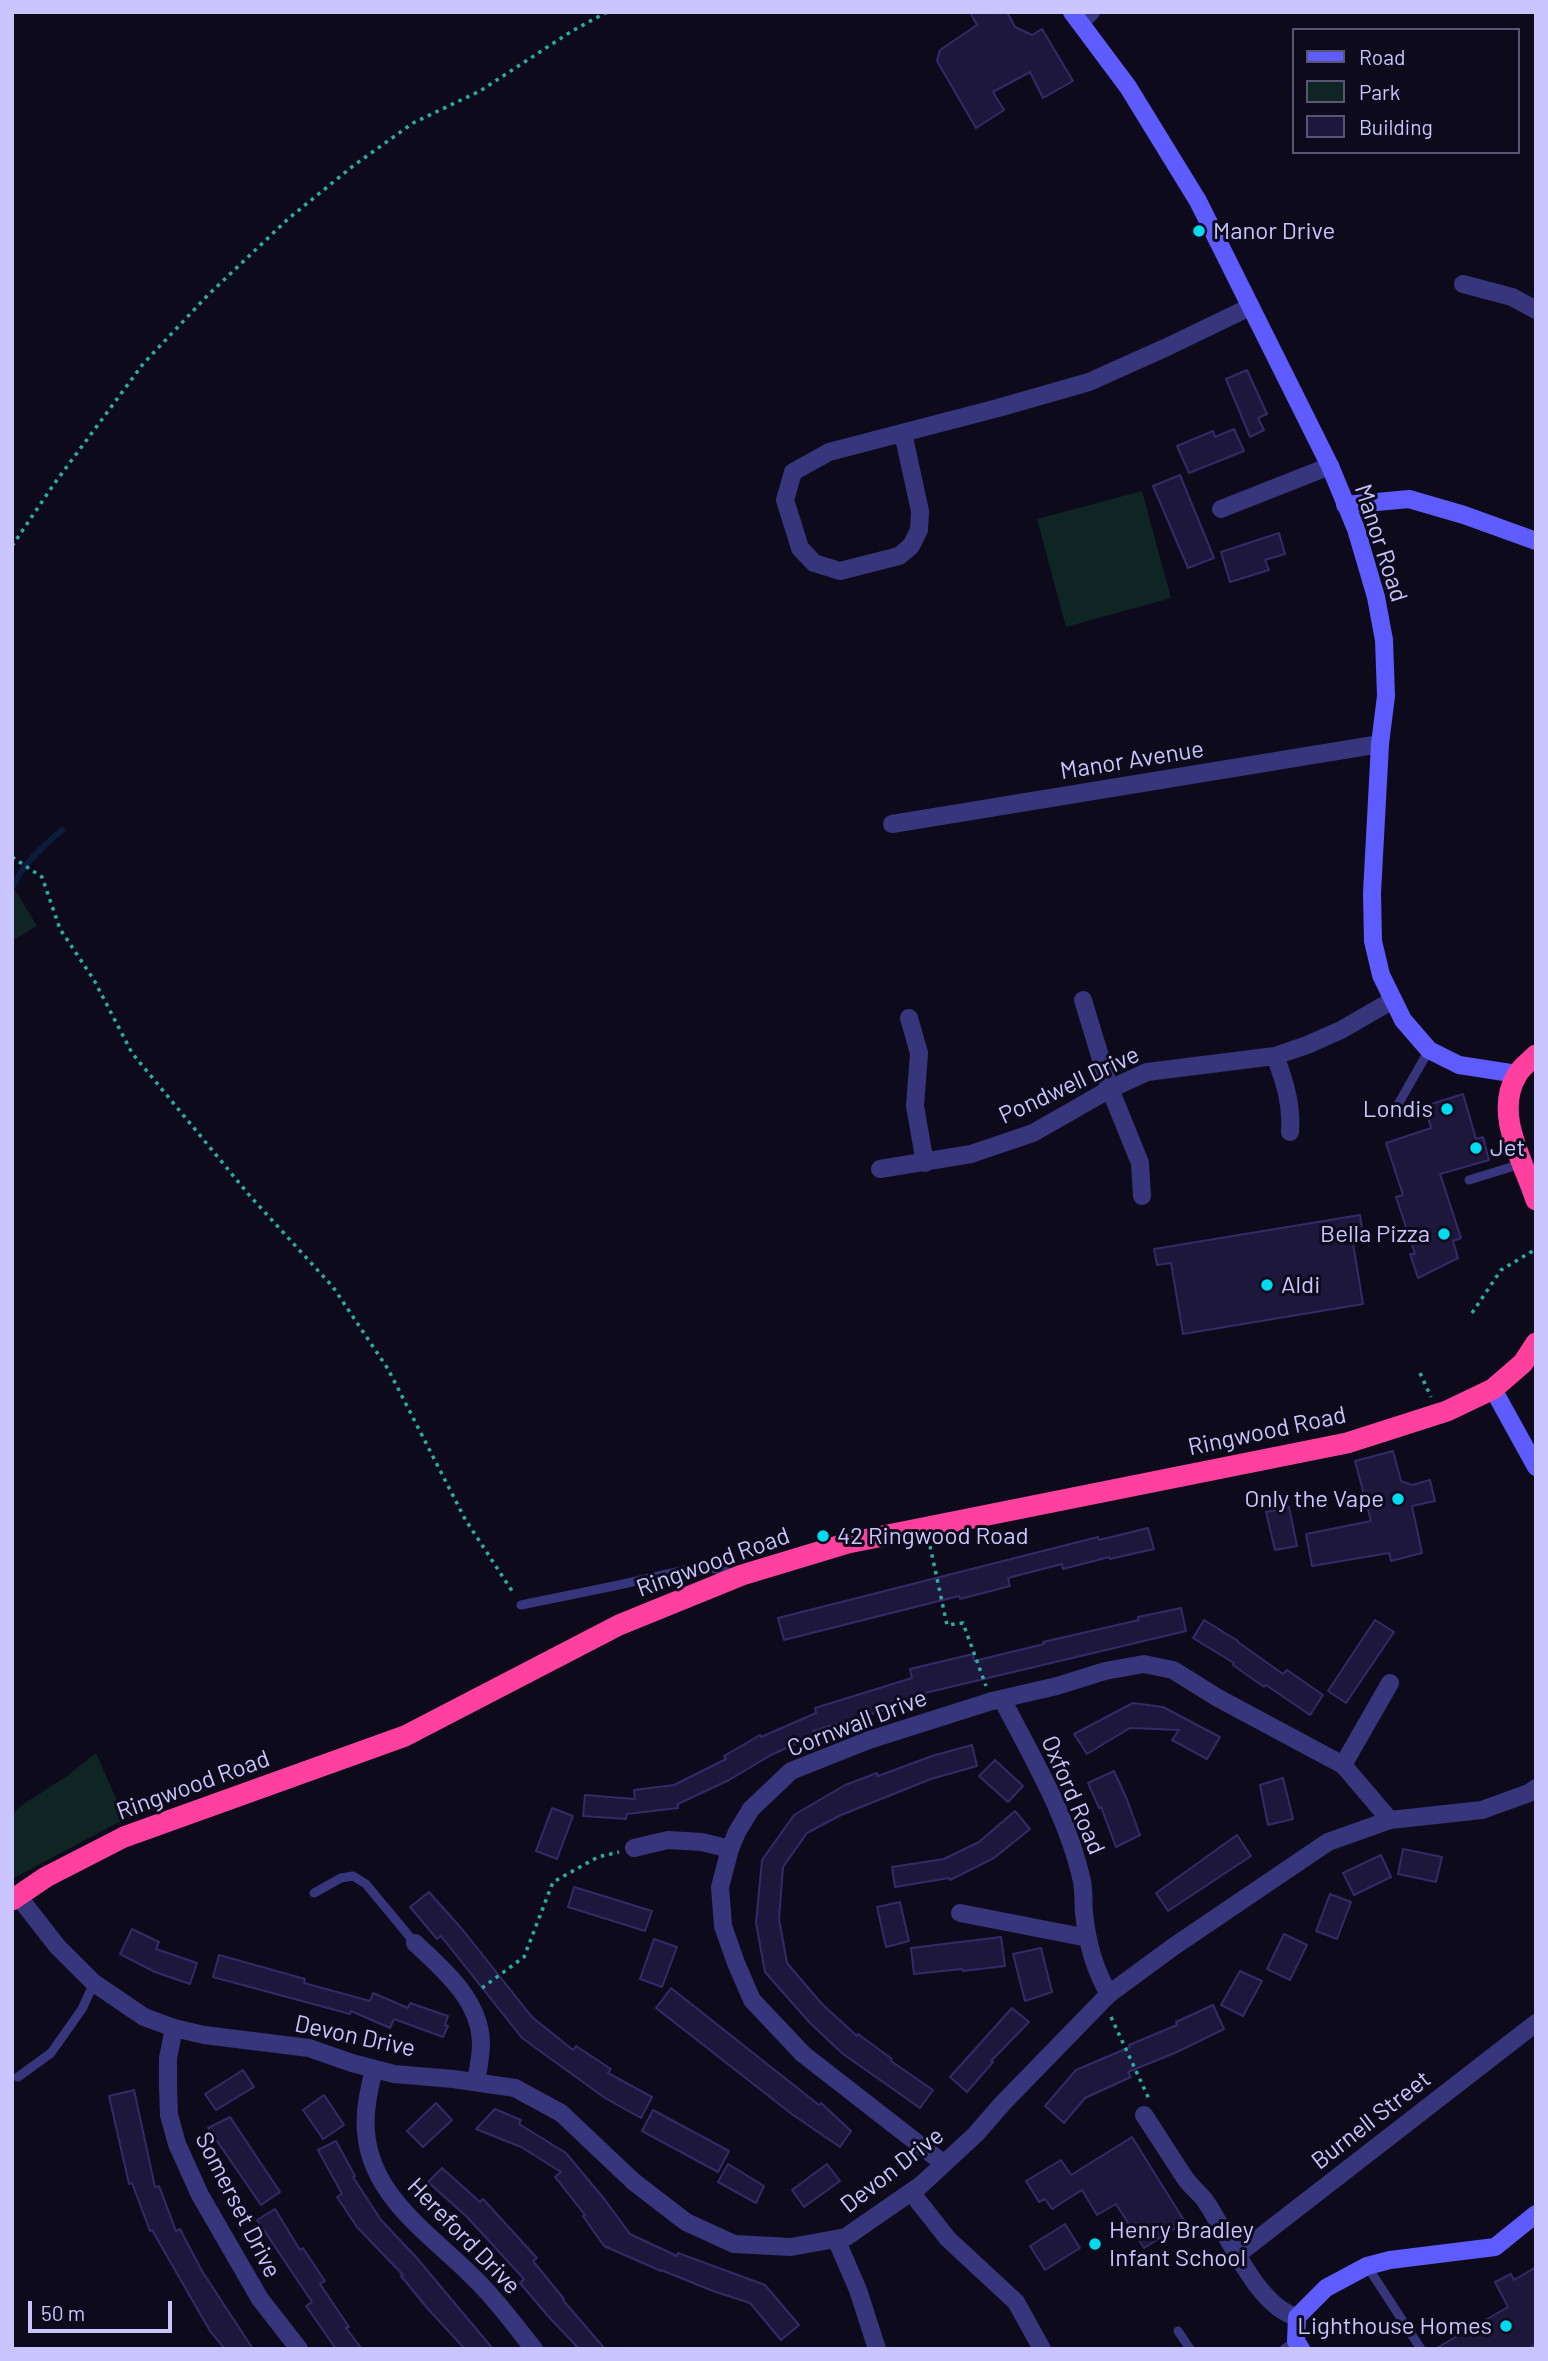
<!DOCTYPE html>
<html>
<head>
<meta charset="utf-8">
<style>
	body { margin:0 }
	#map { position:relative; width:1548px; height:2361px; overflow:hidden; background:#0d0b1b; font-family:Barlow,sans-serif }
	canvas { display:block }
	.frame { position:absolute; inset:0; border:14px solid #cbc5ff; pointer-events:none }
	.legend { position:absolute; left:1292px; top:28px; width:228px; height:126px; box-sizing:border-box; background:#0d0b1b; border:2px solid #595576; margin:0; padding:9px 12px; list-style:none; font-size:21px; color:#cbc5ff }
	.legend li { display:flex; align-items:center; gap:14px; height:35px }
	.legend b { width:35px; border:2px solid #595576 }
	.scale { position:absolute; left:28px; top:2301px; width:144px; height:32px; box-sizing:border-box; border:4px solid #cbc5ff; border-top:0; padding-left:9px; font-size:21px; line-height:24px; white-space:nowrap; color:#cbc5ff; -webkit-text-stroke:5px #0d0b1b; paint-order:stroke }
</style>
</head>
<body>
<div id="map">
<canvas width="1548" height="2361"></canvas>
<div class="frame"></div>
<ul class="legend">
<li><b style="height:9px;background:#5f5cff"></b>Road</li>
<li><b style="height:19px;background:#0e2524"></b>Park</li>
<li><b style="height:19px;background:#1e173c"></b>Building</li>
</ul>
<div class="scale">50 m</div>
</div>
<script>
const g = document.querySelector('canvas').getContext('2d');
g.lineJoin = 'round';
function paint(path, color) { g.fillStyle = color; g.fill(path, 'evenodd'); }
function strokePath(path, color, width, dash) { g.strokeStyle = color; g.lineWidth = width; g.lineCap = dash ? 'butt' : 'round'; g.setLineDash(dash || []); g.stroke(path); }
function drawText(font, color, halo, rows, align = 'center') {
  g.font = font + ' Barlow,sans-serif'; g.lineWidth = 6; g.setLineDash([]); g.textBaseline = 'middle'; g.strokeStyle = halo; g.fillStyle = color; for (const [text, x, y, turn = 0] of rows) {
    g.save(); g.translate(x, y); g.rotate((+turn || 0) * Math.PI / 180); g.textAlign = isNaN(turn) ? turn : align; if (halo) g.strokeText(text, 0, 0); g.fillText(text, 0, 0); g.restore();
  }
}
paint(new Path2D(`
	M1142 491 1171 598 1066 627 1037 519Z
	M12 889 15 890 37 926 12 941Z
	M96 1753 125 1819 12 1879V1814L22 1805 67 1776Z`), '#0e2524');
strokePath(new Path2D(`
	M12 888C23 864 42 847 62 830`), '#0a1d3b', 6);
const building = new Path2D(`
	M970 12H1007L1015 27 1032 35 1042 29 1073 81 1043 98 1030 72 993 92 1004 110 976 128 937 61 940 50 977 25Z
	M1247 370 1267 414 1258 418 1264 430 1250 437 1226 379Z
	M1234 429 1244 451 1189 473 1177 446 1213 431 1215 437Z
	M1180 475 1214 558 1188 568 1153 486Z
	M1279 533 1285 554 1265 560 1269 570 1230 582 1221 552Z
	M1463 1094 1476 1139 1483 1137 1489 1160 1440 1174 1461 1238 1453 1241 1458 1258 1418 1278 1410 1254H1415L1396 1197 1403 1195 1386 1143 1431 1128 1425 1106Z
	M1360 1215 1364 1241 1353 1243 1363 1304 1183 1334 1171 1263 1157 1265 1154 1249Z
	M1393 1451 1401 1481 1412 1485 1430 1480 1435 1501 1412 1506 1422 1553 1391 1561 1389 1553 1312 1566 1306 1534 1371 1521 1355 1461Z
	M1289 1507 1297 1546 1275 1550 1266 1512Z
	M1148 1528 1154 1549 1110 1559 1109 1557 1063 1569 1062 1564 1008 1578 1010 1586 960 1599 959 1596 784 1640 778 1618 1098 1537 1099 1540Z
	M1181 1608 1186 1631 908 1697 909 1703 813 1731 815 1735 771 1755 729 1780 678 1804V1808L627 1814 626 1819 583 1816 585 1795 635 1799 634 1790 674 1785 726 1759 724 1756 760 1735 761 1737 816 1713 815 1708 912 1678 910 1669 973 1654 974 1661 1044 1644 1043 1642 1139 1620 1138 1617Z
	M1204 1620 1238 1641V1642L1283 1674 1287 1670 1323 1695 1310 1715 1266 1685 1264 1687 1233 1665 1234 1663 1193 1638Z
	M1375 1620 1394 1632 1346 1703 1328 1691Z
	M1133 1703 1163 1707 1220 1737 1207 1759 1172 1740 1179 1730 1130 1728 1087 1754 1074 1734Z
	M972 1745 977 1766 931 1779 841 1815 807 1833 783 1867 779 1919 787 1963 822 2004 857 2036 858 2034 892 2059 891 2061 933 2090 920 2108 843 2054 810 2023 765 1972 756 1923 762 1860 794 1815 845 1785 877 1773 878 1776 932 1756Z
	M995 1760 1023 1786 1008 1802 979 1776Z
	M1114 1771 1126 1797 1140 1835 1116 1847 1101 1807 1099 1808 1088 1783Z
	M1283 1778 1293 1819 1268 1825 1260 1785Z
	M552 1808 573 1816 557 1859 536 1851Z
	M1015 1811 1030 1829 994 1858 950 1880 949 1878 895 1887 892 1867 944 1859 979 1842Z
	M1237 1835 1251 1856 1168 1911 1156 1893Z
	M1403 1849 1442 1857 1436 1882 1398 1874Z
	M1381 1855 1391 1877 1354 1895 1343 1873Z
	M574 1887 652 1911 645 1931 568 1907Z
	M429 1892 462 1929 532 2017 573 2050 576 2046 611 2069 608 2073 652 2097 641 2118 605 2098 522 2038 441 1936 437 1939 410 1907Z
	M1330 1894 1351 1902 1337 1939 1316 1931Z
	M900 1902 909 1941 886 1947 877 1907Z
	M132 1929 159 1942 156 1949 197 1963 190 1984 155 1972 120 1954Z
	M1284 1934 1307 1945 1290 1980 1267 1969Z
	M1001 1937 1005 1966 963 1971 962 1969 914 1974 911 1948Z
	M654 1939 677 1947 662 1987 640 1979Z
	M1041 1948 1052 1992 1025 2001 1013 1954Z
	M219 1955 305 1979 304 1983 370 2001 373 1993 408 2008 410 2003 448 2016 445 2025 448 2026 443 2037 394 2019 390 2028 351 2011 350 2014 213 1977Z
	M1240 1971 1262 1981 1243 2016 1221 2005Z
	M671 1988 819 2105 821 2103 851 2131 840 2147 793 2115 656 2008Z
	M1213 2005 1224 2029 1177 2052 1128 2072 1131 2077 1085 2098 1064 2123 1045 2106 1076 2070 1130 2047 1129 2045 1177 2025 1176 2022Z
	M1012 2008 1029 2022 991 2061 993 2062 967 2092 950 2077Z
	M243 2070 254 2087 216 2110 205 2094Z
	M134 2090 155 2187 159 2186 176 2231 180 2229 202 2271 253 2349H225L210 2331 152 2230 150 2231 132 2183 129 2184 109 2096Z
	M324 2095 344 2125 323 2139 303 2110Z
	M436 2103 452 2120 423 2147 407 2131Z
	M495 2109 521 2120 519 2124 566 2153 605 2200 630 2234 677 2256 678 2253 765 2285 799 2325 781 2340 750 2303 713 2291 661 2270V2271L604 2246 583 2216 585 2215 555 2177 561 2172 521 2147 476 2129Z
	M653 2110 729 2151 718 2172 642 2131Z
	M230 2117 280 2192 261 2205 208 2128Z
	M1132 2137 1185 2222 1144 2248 1116 2204 1097 2215 1082 2190 1052 2209 1045 2199 1039 2202 1026 2181 1061 2160 1071 2175Z
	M336 2141 355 2176 353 2177 381 2220 416 2257 493 2349H465L428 2309 401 2276 403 2275 357 2227 337 2197 342 2194 318 2150Z
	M728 2164 764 2186 756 2203 718 2182Z
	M827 2164 840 2181 804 2207 792 2190Z
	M442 2168 480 2202 483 2199 537 2258 533 2261 564 2299 563 2300 605 2349H579L548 2316 520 2283 524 2279 466 2216 428 2182Z
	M275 2209 300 2250 303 2248 325 2281 320 2284 349 2327 346 2328 362 2349H336L306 2306 312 2302 257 2220Z
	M1065 2224 1080 2248 1045 2270 1030 2246Z
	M1536 2267V2344L1527 2349H1435L1508 2307 1495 2282 1511 2274 1514 2280Z`);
paint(building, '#1e173c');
strokePath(building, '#352968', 2);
strokePath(new Path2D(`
	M12 546 54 484 143 364 208 295 288 219 353 166 413 123 480 91 572 31 607 12
	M12 857 42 877 60 929 94 980 132 1053 250 1196 333 1287 388 1369 465 1519 514 1594
	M1472 1313 1501 1270 1536 1249
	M1420 1373 1431 1397
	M930 1546 947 1625 963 1623 986 1686
	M482 1988 524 1957 553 1882 598 1857 619 1852
	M1111 2017 1149 2099`), '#2caca3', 3.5, [3.5, 5]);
strokePath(new Path2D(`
	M1396 1108 1429 1050
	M1469 1180 1521 1164
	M521 1605 614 1586 703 1566 733 1573
	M314 1893 341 1878 353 1876 366 1884 415 1943
	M18 2077 51 2053 82 2009 94 1983
	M1367 2266 1421 2349
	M1178 2331 1190 2349
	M1284 2349 1296 2341`), '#37357b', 9);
strokePath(new Path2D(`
	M1080 23 1091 12
	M1463 284 1512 297 1536 310
	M903 433 920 511 919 530 911 546 899 556 840 571 814 563 800 548 785 500 793 472 829 452 998 408 1089 382 1167 347 1250 307
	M1221 509 1330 466
	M892 824 1380 744
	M1083 1000 1110 1089 1140 1163 1142 1196
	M909 1018 919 1053 915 1106 925 1163
	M1275 1056C1285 1082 1292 1105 1290 1132
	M880 1169 971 1154 1033 1133 1110 1089 1147 1072 1275 1056 1307 1045 1341 1030 1393 1000
	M1002 1699C1032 1757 1068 1817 1082 1881 1084 1891 1083 1902 1084 1913 1087 1942 1094 1969 1109 1994
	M1343 1765 1390 1683
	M634 1848 668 1840 702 1842 730 1849
	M18 1896 57 1946 94 1983 144 2017 174 2028 204 2035 309 2048 352 2063 394 2074 453 2079 515 2088 561 2113 634 2182 686 2222 734 2244 791 2247 846 2237 921 2185 976 2134 1002 2104 1109 1994 1173 1947 1328 1842 1390 1820 1482 1810 1529 1793 1536 1788
	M960 1913 1088 1938
	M415 1943C444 1970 480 2000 481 2043 481 2056 478 2070 476 2082
	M174 2028 168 2058V2087L169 2115 177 2144 200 2195 260 2299 299 2349
	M374 2069C369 2090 364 2111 366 2132 371 2198 433 2236 475 2279 497 2300 515 2326 534 2349
	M1144 2115C1158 2136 1171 2157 1185 2178 1191 2187 1200 2193 1206 2202 1228 2234 1257 2307 1297 2317
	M943 2163 803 2054 752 2000 736 1963 723 1926 720 1887 730 1849 737 1832 751 1809 791 1771 869 1740 992 1701 1057 1686 1105 1671 1144 1664 1173 1670 1218 1698 1343 1765 1390 1820
	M911 2192 948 2239 1016 2302 1042 2349
	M836 2239 858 2290 877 2349
	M1237 2255 1536 2023`), '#37357b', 18);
strokePath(new Path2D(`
	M1072 12 1128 87 1198 201 1330 466 1356 529 1376 597 1384 640 1386 696 1380 744 1372 893 1373 941 1381 975 1403 1020 1429 1050 1459 1065 1517 1074
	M1345 505 1409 499 1464 515 1536 541
	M1493 1389 1536 1467
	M1301 2349 1296 2341 1297 2317 1326 2288 1367 2266 1390 2260 1495 2247 1536 2214`), '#5f5cff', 18);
strokePath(new Path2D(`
	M1536 1055C1530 1061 1521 1067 1517 1075 1493 1114 1524 1162 1536 1200
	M12 1900 46 1877 124 1837 405 1736 619 1625 742 1575 848 1543 1347 1443 1447 1411 1493 1389 1523 1363 1536 1343`), '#ff409e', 21);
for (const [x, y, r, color] of [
	[1199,231,7,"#00dbf0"],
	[1447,1109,7,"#00dbf0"],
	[1476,1148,7,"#00dbf0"],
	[1444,1234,7,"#00dbf0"],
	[1267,1285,7,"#00dbf0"],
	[1398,1499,7,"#00dbf0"],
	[823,1536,7,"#00dbf0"],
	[1095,2244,7,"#00dbf0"],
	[1506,2326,7,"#00dbf0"]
]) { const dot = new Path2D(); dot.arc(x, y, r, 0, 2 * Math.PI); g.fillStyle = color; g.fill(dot); strokePath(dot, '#0d0b1b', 2.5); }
drawText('24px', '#cbc5ff', '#0d0b1b', [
	["Manor Drive",1213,231],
	["Londis",1433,1109,"right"],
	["Jet",1490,1148],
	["Bella Pizza",1430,1234,"right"],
	["Aldi",1281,1285],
	["Only the Vape",1384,1499,"right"],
	["42 Ringwood Road",837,1536],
	["Henry Bradley",1109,2230],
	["Infant School",1109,2258],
	["Lighthouse Homes",1492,2326,"right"]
], 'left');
drawText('24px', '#cbc5ff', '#0d0b1b', [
	["Manor Road",1381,543,72],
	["Manor Avenue",1132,760,-9],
	["Pondwell Drive",1069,1085,-25],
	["Ringwood Road",1267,1431,-12],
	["Ringwood Road",713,1562,-20],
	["Cornwall Drive",857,1723,-21],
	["Ringwood Road",193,1785,-20],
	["Oxford Road",1073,1795,67],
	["Devon Drive",355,2036,12],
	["Burnell Street",1371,2120,-38],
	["Devon Drive",892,2170,-38],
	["Somerset Drive",238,2205,63],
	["Hereford Drive",464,2236,46]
]);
</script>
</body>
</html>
